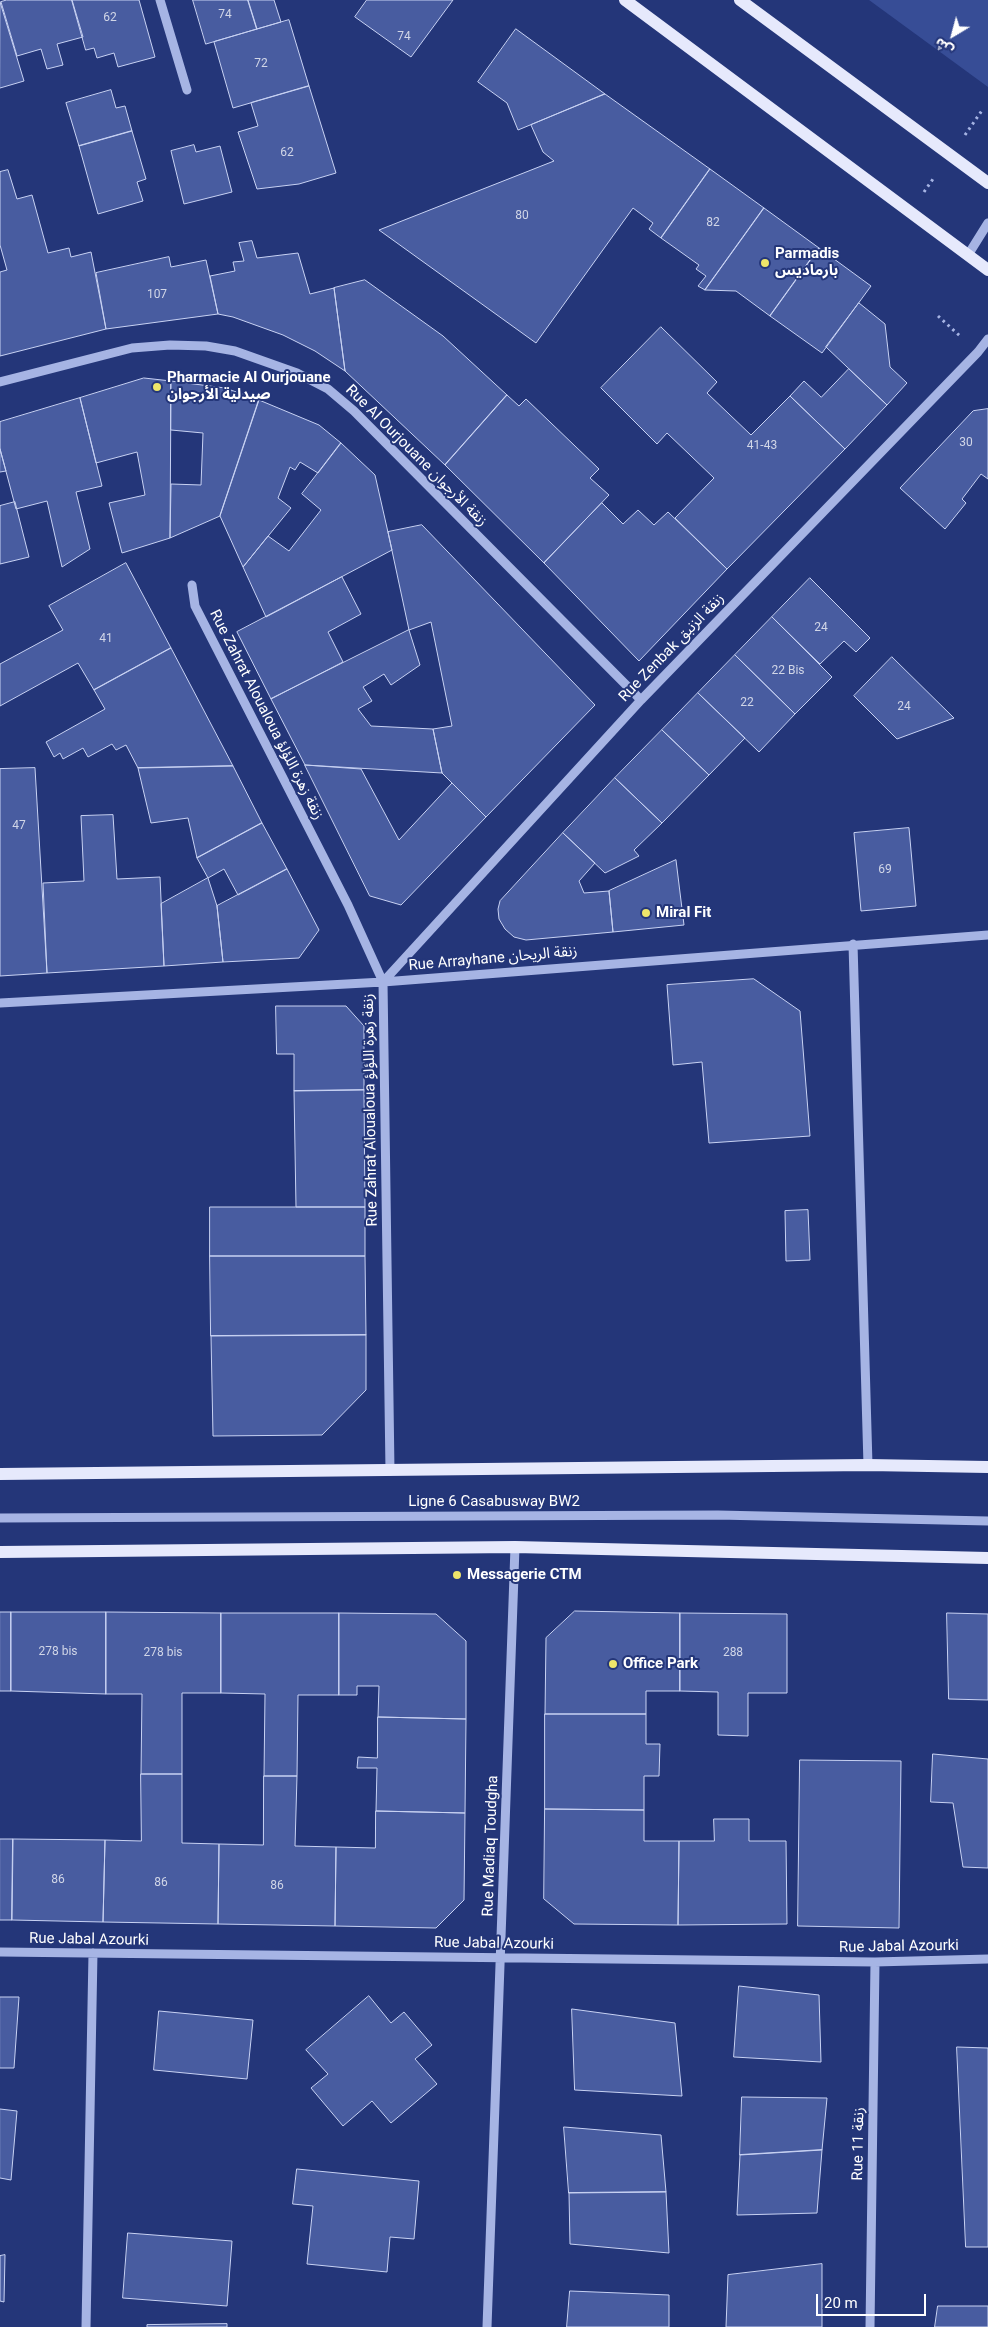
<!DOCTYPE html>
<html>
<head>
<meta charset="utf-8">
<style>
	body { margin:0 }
	#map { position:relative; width:988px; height:2327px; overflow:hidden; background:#243679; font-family:Roboto,"Noto Sans Arabic",sans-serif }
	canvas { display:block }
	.north { position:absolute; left:928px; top:10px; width:50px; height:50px; -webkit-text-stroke:4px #243679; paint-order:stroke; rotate:217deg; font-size:14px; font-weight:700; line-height:20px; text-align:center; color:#fff }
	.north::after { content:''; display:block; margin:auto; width:18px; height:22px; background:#fff; clip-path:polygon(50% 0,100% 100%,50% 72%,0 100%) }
	.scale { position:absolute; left:816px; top:2294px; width:110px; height:22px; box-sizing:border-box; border:2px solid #fff; border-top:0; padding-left:6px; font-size:15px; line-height:18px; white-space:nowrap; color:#fff; -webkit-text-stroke:4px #243679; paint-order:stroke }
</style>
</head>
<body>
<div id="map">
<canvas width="988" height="2327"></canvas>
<div class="north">ش</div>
<div class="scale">20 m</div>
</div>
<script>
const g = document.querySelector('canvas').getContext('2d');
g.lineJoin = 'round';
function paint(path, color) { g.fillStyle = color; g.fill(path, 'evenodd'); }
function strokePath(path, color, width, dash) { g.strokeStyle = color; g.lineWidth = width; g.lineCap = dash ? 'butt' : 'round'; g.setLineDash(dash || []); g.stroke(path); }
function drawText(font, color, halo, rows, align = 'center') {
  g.font = font + ' Roboto,"Noto Sans Arabic",sans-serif'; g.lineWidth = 4; g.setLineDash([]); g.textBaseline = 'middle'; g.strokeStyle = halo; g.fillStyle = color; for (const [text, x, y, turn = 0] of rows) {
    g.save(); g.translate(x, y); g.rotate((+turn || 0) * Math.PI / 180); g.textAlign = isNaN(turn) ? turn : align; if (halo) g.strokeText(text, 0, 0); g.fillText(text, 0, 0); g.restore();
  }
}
paint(new Path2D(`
	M869 0H988V87Z`), '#374d96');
const building = new Path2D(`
	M7 0H72L83 37 57 44 63 65 47 69 41 49 17 56 1 2Z
	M72 0H139L155 57 118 67 114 53 97 58 94 48 86 50Z
	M193 0H248L257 29 206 44Z
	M248 0H274L281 22 257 29Z
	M367 0H453L411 57 355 17Z
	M0 2 24 81 0 88Z
	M289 20 309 86 233 108 214 42Z
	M516 29 605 94 518 130 507 103 478 82Z
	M309 86 336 173 299 184 257 189 238 132 258 126 251 103Z
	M111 90 116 108 125 106 132 131 79 146 66 103Z
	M605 94 710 169 661 238 649 229 653 223 633 208 536 343 379 230 554 161 543 152 531 125Z
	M132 131 146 179 137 182 143 201 98 214 79 146Z
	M194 145 196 152 220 146 232 192 184 204 171 151Z
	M710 169 764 208 705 290 698 286 706 276 696 269 699 265 661 238Z
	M8 170 17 199 32 195 48 253 69 248 71 257 91 252 106 329 0 356V272L7 270 0 245V172Z
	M764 208 819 248 770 316 736 291 705 290Z
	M252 241 257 258 298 253 310 294 334 288 345 371 315 351 283 335 233 317 218 314 210 276 235 271 233 262 244 261 239 243Z
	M819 248 871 286 822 353 770 316Z
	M169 257 171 267 206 260 218 314 106 329 96 273Z
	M365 280 443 336 507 395 445 465 345 371 334 288Z
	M859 303 885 324 890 367 907 383 887 405 826 347Z
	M661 327 717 382 707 393 751 435 790 396 845 449 727 569 675 518 714 478 667 433 657 444 601 388Z
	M849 369 887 405 845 449 790 396 804 381 821 397Z
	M144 378 171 381 170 538 122 553 109 503 145 495 137 452 96 463 80 398Z
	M171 381 225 388 259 400 220 516 170 538 171 484 201 485 203 433 171 430Z
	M507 395 519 406 526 399 599 469 590 478 609 495 544 563 445 465Z
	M80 398 102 486 76 492 90 549 62 567 47 501 16 509 0 449V422Z
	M259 400 319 425 341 443 318 473 300 462 295 470 290 467 278 498 291 508 243 567 220 516Z
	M988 409V479L981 474 962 499 966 503 945 529 900 488 973 411Z
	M341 443 375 475 392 550 266 617 243 567 268 536 289 551 321 510 302 494Z
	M0 449 6 471 0 472Z
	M15 502 29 557 0 564V506Z
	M602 503 623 524 638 510 654 525 668 512 727 569 639 661 544 563Z
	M422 525 595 705 486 817 442 773 433 729 452 726 431 622 409 630 388 532Z
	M126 563 171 648 94 690 78 663 0 706V664L63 630 49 606Z
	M342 577 361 614 328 632 343 662 271 699 237 632Z
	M810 578 870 638 856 652 844 641 820 664 772 617Z
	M772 617 832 677 795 714 735 655Z
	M409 630 420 665 391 685 384 674 363 687 372 701 358 709 371 726 433 729 442 773 305 765 271 699Z
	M171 648 233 766 138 768 126 745 116 750 112 744 88 757 83 748 63 759 60 753 54 757 46 742 105 709 94 690Z
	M735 655 795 714 759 752 698 693Z
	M892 657 954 718 897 739 854 696Z
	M698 693 745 738 709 775 662 730Z
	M662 730 709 775 662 823 615 778Z
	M305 765 361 769 399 840 452 783 486 817 401 905 370 896Z
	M233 766 262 823 197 858 188 818 151 823 138 768Z
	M35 768 47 973 0 976V769Z
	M615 778 662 823 634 850 639 856 605 873 563 833Z
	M113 815 117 879 160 877 164 966 47 973 43 883 84 881 81 816Z
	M262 823 287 869 238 895 224 869 208 878 197 858Z
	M909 828 916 906 861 911 854 833Z
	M563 833 595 863 579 881 584 893 609 891 613 932 526 940 514 937 505 929 499 919 498 909 500 901Z
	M676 860 684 925 613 932 609 891Z
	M287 869 319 930 299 958 223 962 217 906Z
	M208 878 217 906 223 962 164 966 161 904Z
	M754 979 800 1011 810 1136 709 1143 702 1062 673 1065 667 985Z
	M276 1006H346L364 1026V1090L294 1091V1054H277Z
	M364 1090 365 1207H296L294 1091Z
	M210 1207H365V1256H210Z
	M808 1210 810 1260 786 1261 785 1211Z
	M210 1256H365L366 1335 211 1336Z
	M366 1335V1390L322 1435 213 1436 211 1336Z
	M575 1611 680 1613V1691H646V1714H545L546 1638Z
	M0 1612H11V1691H0Z
	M11 1612H106V1694L11 1691Z
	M106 1612 221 1613V1693H182V1774H141L142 1694H106Z
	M221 1613H339V1695H298L297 1776H264L265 1694 221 1693Z
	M339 1613 436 1614 466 1641V1719L378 1717 379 1686H357V1695H339Z
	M680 1613 787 1614V1693H748V1736L718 1735V1692L680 1691Z
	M947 1613 988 1614V1700L949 1699Z
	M545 1714H646V1744H660L659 1776H644V1810L545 1809Z
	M378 1717 466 1719 465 1813 376 1811 377 1768H357L358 1757 377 1758Z
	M933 1754 988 1759V1868L963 1867 953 1803 931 1802Z
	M800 1760 901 1761 899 1928 798 1926Z
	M141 1774H182V1843L219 1844 218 1924 103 1922 105 1840 141 1841Z
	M264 1776H297L295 1846 336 1847 335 1926 218 1924 219 1844 263 1845Z
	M545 1809 644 1810V1841H679L678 1925 574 1924 544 1899Z
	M376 1811 465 1813 464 1900 436 1928 335 1926 336 1847 375 1848Z
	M714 1819H749V1841H786L787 1924 678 1925 679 1841H714Z
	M0 1839H13L12 1920H0Z
	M13 1839 105 1840 103 1922 12 1920Z
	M739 1986 819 1995 821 2062 734 2057Z
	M369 1996 391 2023 404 2012 432 2045 415 2059 437 2084 391 2123 372 2101 343 2126 311 2088 328 2074 306 2050Z
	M0 1997H19L14 2068H0Z
	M572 2009 675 2023 682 2096 575 2090Z
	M159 2011 253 2020 247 2079 154 2070Z
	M957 2047 988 2048V2247H966Z
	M742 2097 827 2098 822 2150 740 2155Z
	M0 2109 17 2111 11 2180 0 2178Z
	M564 2127 661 2135 666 2192 569 2193Z
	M822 2150 817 2213 737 2215 740 2155Z
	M297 2169 419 2181 414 2239 390 2237 387 2272 307 2264 313 2206 293 2204Z
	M666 2192 669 2253 570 2244 569 2193Z
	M128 2233 232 2241 227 2306 123 2298Z
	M5 2255 4 2302 0 2301V2256Z
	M822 2264V2327H726L728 2275Z
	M570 2291 669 2295V2327H567Z
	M938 2306H988V2327H935Z
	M227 2324V2327H147V2325Z`);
paint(building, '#485ca0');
strokePath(building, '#c8d2f3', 1);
strokePath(new Path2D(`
	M965 135 983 109
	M924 192 935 176
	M938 316 960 336`), '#a6b4e4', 3, [2.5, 4]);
strokePath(new Path2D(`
	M160 0 187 90
	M968 255 988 223
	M0 382 132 348 170 345 206 346 235 351 297 373 328 389 354 411 641 700
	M192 585 195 606 348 905 383 982 390 1471
	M853 944 868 1465
	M383 982 641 700 978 352 988 339
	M0 1003 383 982 988 935
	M0 1518 718 1515 988 1521
	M0 1952 875 1962 988 1959
	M86 2327 93 1953
	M487 2327 515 1547
	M870 2327 875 1962`), '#a6b4e4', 9);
strokePath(new Path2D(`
	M625 0 988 270
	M740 0 988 183
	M0 1474 868 1465 988 1467
	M0 1552 515 1547 988 1558`), '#e6e9fc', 12);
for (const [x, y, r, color] of [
	[765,263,5,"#eee56a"],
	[157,387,5,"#eee56a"],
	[646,913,5,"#eee56a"],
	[457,1575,5,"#eee56a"],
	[613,1664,5,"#eee56a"]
]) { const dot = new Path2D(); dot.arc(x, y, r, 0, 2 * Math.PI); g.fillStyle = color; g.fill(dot); strokePath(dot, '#243679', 2); }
drawText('12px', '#d1d6e7', null, [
	["74",225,15],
	["62",110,18],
	["74",404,37],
	["72",261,64],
	["62",287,153],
	["80",522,216],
	["82",713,223],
	["107",157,295],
	["30",966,443],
	["41-43",762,446],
	["24",821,628],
	["41",106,639],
	["22 Bis",788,671],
	["22",747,703],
	["24",904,707],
	["47",19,826],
	["69",885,870],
	["278 bis",58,1652],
	["278 bis",163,1653],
	["288",733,1653],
	["86",58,1880],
	["86",161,1883],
	["86",277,1886]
]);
drawText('bold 15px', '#fff', '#243679', [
	["Parmadis",775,254],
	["بارماديس",775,271],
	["Pharmacie Al Ourjouane",167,378],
	["صيدلية الأرجوان",167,395],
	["Miral Fit",656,913],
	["Messagerie CTM",467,1575],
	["Office Park",623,1664]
], 'left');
drawText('15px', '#fff', '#243679', [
	["Rue Al Ourjouane زنقة الأرجوان",416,456,45],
	["Rue Zenbak زنقة الزنبق",672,648,-46],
	["Rue Zahrat Aloualoua زنقة زهرة اللؤلؤ",266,715,63],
	["Rue Arrayhane زنقة الريحان",493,959,-5],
	["Rue Zahrat Aloualoua زنقة زهرة اللؤلؤ",371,1110,-91],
	["Ligne 6 Casabusway BW2",494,1502],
	["Rue Madiaq Toudgha",491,1846,-88],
	["Rue Jabal Azourki",89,1940,1],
	["Rue Jabal Azourki",494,1944,1],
	["Rue Jabal Azourki",899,1947,-1],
	["Rue 11 زنقة",859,2144,-89]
]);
</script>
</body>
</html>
